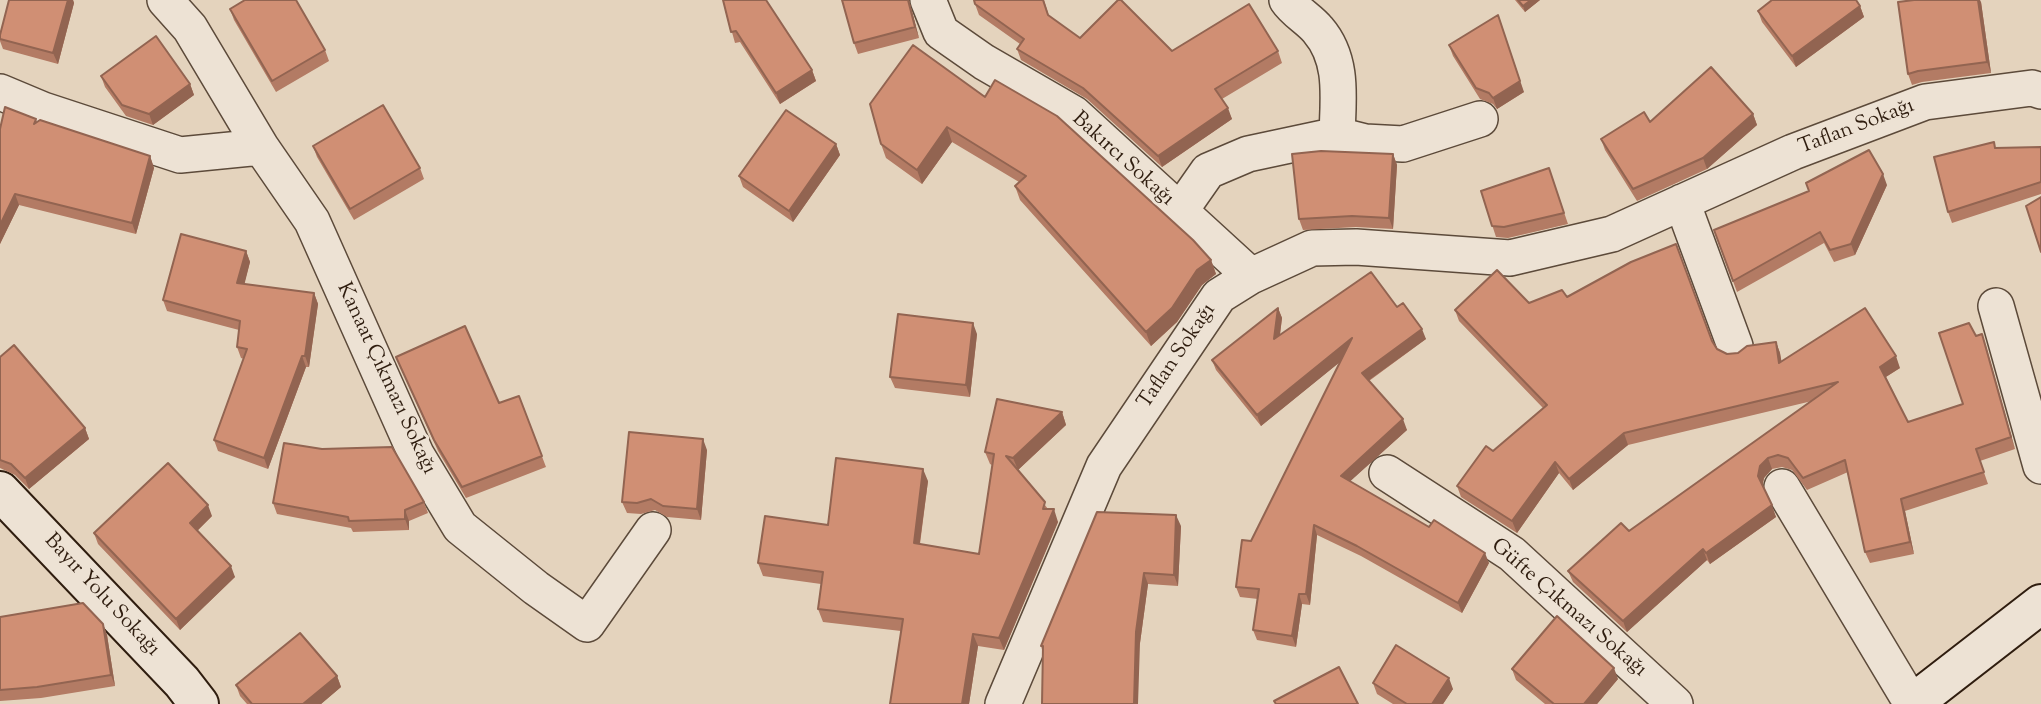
<!DOCTYPE html>
<html>
<head>
<meta charset="utf-8">
<style>
	body { margin:0 }
	canvas { display:block; background:#e4d3bd }
</style>
</head>
<body>
<canvas width="2041" height="704"></canvas>
<script>
const g = document.querySelector('canvas').getContext('2d');
g.lineJoin = 'round';
function strokePath(path, color, width, dash) { g.strokeStyle = color; g.lineWidth = width; g.lineCap = dash ? 'butt' : 'round'; g.setLineDash(dash || []); g.stroke(path); }
function paint(path, color) { g.fillStyle = color; g.fill(path, 'evenodd'); }
function drawText(font, color, halo, rows, align = 'center') {
  g.font = font + ' "Sorts Mill Goudy",serif'; g.lineWidth = 6; g.setLineDash([]); g.textBaseline = 'middle'; g.strokeStyle = halo; g.fillStyle = color; for (const [text, x, y, turn = 0] of rows) {
    g.save(); g.translate(x, y); g.rotate((+turn || 0) * Math.PI / 180); g.textAlign = isNaN(turn) ? turn : align; if (halo) g.strokeText(text, 0, 0); g.fillText(text, 0, 0); g.restore();
  }
}
const street = new Path2D(`
	M165 0 190 28 261 147 312 221 416 454 460 527 536 588 587 624 653 530
	M928 0 941 32 984 62 1074 114 1251 276
	M0 92 43 110 180 155 261 147
	M1337 135 1365 142 1403 144 1480 119
	M1682 202 1735 346
	M1180 211 1208 171 1248 154 1337 135C1338 99 1344 60 1318 30 1309 19 1295 12 1287 0
	M1996 306 2041 466
	M1387 473 1512 554 1675 704
	M1782 487 1912 704
	M1003 704 1104 466 1219 296 1251 276 1312 248 1356 247 1510 258 1612 234 1793 152 1925 102 2032 88 2041 91`);
const secondary = new Path2D(`
	M0 491 182 682 199 704
	M1912 704 2041 604`);
strokePath(street, '#5c4a3a', 38);
strokePath(secondary, '#2f1d0f', 42);
strokePath(street, '#ede2d4', 35);
strokePath(secondary, '#ede2d4', 38);
paint(new Path2D(`
	M9 0H73L74 3 58 64 3 49 0 41V35Z
	M723 0 812 70 816 81 780 104 740 42 735 43Z
	M909 0 919 38 858 54 854 43Z
	M1044 0 1049 16 1080 38 1172 51H1278L1282 63 1222 99 1232 119 1162 167 1087 99 1021 60 1017 49 1020 44 979 15 975 4Z
	M1515 0H1540L1525 12Z
	M1981 2 1991 73 1922 82 1912 85 1908 74Z
	M1860 6 1864 17 1796 67 1762 22 1758 11Z
	M230 9 325 50 329 61 276 92 234 20Z
	M913 45 1211 260 1216 274 1202 285 1177 322 1151 346 1020 200 1015 186 1019 182 952 142 922 184 886 158 881 144Z
	M1449 45 1524 92 1497 109 1493 104 1480 99 1453 56Z
	M101 76 190 84 194 95 153 125 126 116 105 87Z
	M1753 114 1757 125 1707 169 1637 201 1605 150 1601 139 1650 122Z
	M36 119 37 122 150 156 154 168 136 234 19 205 0 244V129Z
	M836 144 840 155 793 222 743 187 739 176Z
	M313 146 420 168 424 179 354 220 317 157Z
	M2041 147V194L1952 223 1948 212 1996 148Z
	M1393 154 1397 165 1393 229 1356 227 1303 230 1299 219Z
	M1549 168 1568 224 1508 238 1496 237 1481 191Z
	M1887 185 1855 255 1834 262 1824 243 1737 292 1714 230Z
	M246 251 250 262 244 284 314 293 318 304 309 367H306L268 469 218 451 214 440 244 359 241 358 237 347 239 330 167 311 163 300Z
	M1567 297 1712 341 1717 349 1727 354 1738 353 1776 342 1780 353 1781 362 1900 368 1886 377 1908 422 1963 404 1976 336 1982 334 2015 449 1980 461 1988 484 1905 511 1914 554 1870 563 1865 552 1848 472 1807 490 1792 470 1782 467 1772 469 1764 478 1762 486 1776 517 1710 564 1707 560 1627 632 1573 582 1568 571 1629 531 1812 401 1628 445 1573 490 1559 473 1517 533 1461 497 1457 486 1493 451 1543 408 1459 321 1455 310 1529 303Z
	M1397 307 1426 339 1369 381 1407 430 1350 481 1489 563 1462 613 1361 556 1317 535 1310 605 1302 604 1296 647 1257 640 1253 630 1258 599 1240 597 1236 587 1251 541 1341 361 1261 426 1216 370 1212 360 1278 308 1282 318 1280 335Z
	M977 334 970 397 895 388 890 377Z
	M0 357 85 428 89 439 29 489 15 475 0 468Z
	M396 357 499 403 519 396 546 467 466 498 438 451Z
	M1062 412 1066 425 1018 470 1058 522 1004 650 978 646 969 704H890L901 631 823 622 818 609 821 584 763 576 758 563 828 525 928 481 920 544 979 554 992 465 990 464 985 452Z
	M707 450 701 520 667 517 655 510 641 514 627 513 622 502Z
	M424 502 428 513 409 521V530L353 532 351 528 277 514 273 503Z
	M212 516 197 531 235 577 180 630 98 544 94 533Z
	M1181 526 1178 586 1148 584 1140 643 1043 653 1041 646Z
	M0 617 103 624 107 635 115 686 41 698 0 701Z
	M1512 669 1618 679 1597 704H1545L1516 680Z
	M337 676 341 687 321 704H247L240 696 236 685Z
	M1373 683 1453 689 1443 704H1393L1377 694Z`), '#b37b64');
paint(new Path2D(`
	M68 0H73L74 3 58 64 53 53Z
	M908 0H909L919 38 915 27Z
	M1531 0H1540L1525 12 1523 6Z
	M1978 0H1980L1981 2 1991 73 1987 62Z
	M1860 6 1864 17 1796 67 1792 56Z
	M1498 15 1524 92 1497 109 1493 98Z
	M812 70 816 81 780 104 776 93Z
	M190 84 194 95 153 125 149 114Z
	M1228 108 1232 119 1162 167 1158 156Z
	M1753 114 1757 125 1707 169 1703 158Z
	M947 127 952 142 922 184 917 170Z
	M836 144 840 155 793 222 789 211Z
	M1393 154 1397 165 1393 229 1389 218Z
	M150 156 154 168 136 234 132 223Z
	M1883 174 1887 185 1855 255 1851 244Z
	M15 194 19 205 0 244V225Z
	M246 251 250 262 242 294 237 283Z
	M1211 260 1216 274 1202 285 1177 322 1151 346 1146 332 1197 270Z
	M314 293 318 304 309 367 305 356Z
	M1278 308 1282 318 1278 349 1274 339Z
	M973 323 977 334 970 397 966 385Z
	M1422 329 1426 339 1365 383 1362 373Z
	M1982 334 1986 346 2015 449 2011 437Z
	M1352 338 1356 349 1261 426 1257 415Z
	M1776 342 1780 353 1784 375 1779 363Z
	M302 356 306 367 268 469 264 458Z
	M1896 356 1900 368 1884 378 1880 367Z
	M1062 412 1066 425 1018 470 1013 458Z
	M1403 419 1407 430 1345 486 1341 476Z
	M85 428 89 439 29 489 25 478Z
	M1624 433 1628 445 1573 490 1569 479Z
	M703 439 707 450 701 520 697 509Z
	M1768 458 1772 469 1764 478 1762 488 1758 476 1760 466Z
	M1555 462 1559 473 1517 533 1512 521Z
	M923 469 928 481 918 556 914 543Z
	M1901 499 1905 511 1914 554 1910 542Z
	M208 505 212 516 194 534 190 523Z
	M1772 505 1776 517 1710 564 1706 553Z
	M1054 509 1058 522 1004 650 999 638Z
	M405 510 409 521V530L405 519Z
	M1176 515 1181 526 1178 586 1174 575Z
	M1314 525 1317 535 1310 605 1306 594Z
	M1703 549 1707 560 1627 632 1623 621Z
	M1485 553 1489 563 1462 613 1458 603Z
	M231 566 235 577 180 630 176 619Z
	M1144 573 1148 584 1140 643 1138 704H1134L1136 632Z
	M1299 594 1302 604 1296 647 1292 636Z
	M103 624 107 635 115 686 111 675Z
	M973 634 978 646 969 704H962Z
	M1614 668 1618 679 1597 704H1584Z
	M337 676 341 687 321 704H303Z
	M1449 678 1453 689 1443 704H1432Z`), '#926451');
const building = new Path2D(`
	M9 0H68L53 53 0 39V35Z
	M245 0H296L325 50 272 81 230 9Z
	M723 0H766L812 70 776 93 736 31 731 32Z
	M842 0H908L915 27 854 43Z
	M974 0H1043L1048 15 1080 38 1118 0H1121L1172 51 1249 4 1278 51 1215 89 1228 108 1158 156 1083 88 1017 49 1024 39 975 4Z
	M1518 0H1531L1523 6Z
	M1772 0H1856L1860 6 1792 56 1758 11Z
	M1914 0H1978L1987 62 1918 71 1908 74 1898 2Z
	M1498 15 1520 81 1493 98 1489 93 1476 88 1449 45Z
	M156 36 190 84 149 114 122 105 101 76Z
	M913 45 985 97 995 80 1057 116 1193 240 1211 260 1197 270 1172 308 1146 332 1015 186 1026 176 947 127 917 170 881 144 870 104Z
	M1711 67 1753 114 1703 158 1633 189 1601 139 1644 112 1650 122Z
	M383 105 420 168 350 209 313 146Z
	M5 107 36 119 34 124 40 120 150 156 132 223 15 194 0 225V129Z
	M786 110 836 144 789 211 739 176Z
	M1994 142 1995 148 2041 147V182L1948 212 1934 157Z
	M1869 150 1883 174 1851 244 1830 250 1820 232 1733 281 1714 230 1809 191 1806 183Z
	M1321 151 1393 154 1389 218 1352 216 1299 219 1292 154Z
	M1549 168 1564 213 1504 227 1492 226 1481 191Z
	M2041 197V252L2026 206Z
	M181 234 246 251 237 283 314 293 305 356H302L264 458 214 440 247 349 237 347 240 321 163 300Z
	M1676 244 1712 341 1717 349 1727 354 1738 353 1747 346 1776 342 1779 363 1865 308 1896 356 1880 367 1908 422 1963 404 1939 333 1969 323 1976 336 1982 334 2011 437 1976 449 1984 472 1901 499 1910 542 1865 552 1845 460 1803 478 1788 458 1778 455 1768 458 1760 466 1758 476 1772 505 1706 553 1703 549 1623 621 1568 571 1621 523 1629 531 1838 382 1624 433 1569 479 1555 462 1512 521 1457 486 1486 446 1493 451 1547 405 1455 310 1497 270 1529 303 1562 290 1567 297 1631 262Z
	M1371 272 1397 307 1403 303 1422 329 1362 373 1403 419 1341 476 1429 527 1434 520 1485 553 1458 603 1357 546 1314 525 1306 594H1299L1292 636 1253 630 1259 589 1236 587 1242 540 1251 541 1352 338 1257 415 1212 360 1278 308 1274 339Z
	M898 314 973 323 966 385 890 377Z
	M465 326 499 403 519 396 542 456 462 487 434 440 396 357Z
	M14 345 85 428 25 478 11 464 0 460V357Z
	M997 399 1062 412 1013 458 1006 456 1045 502 1043 509H1054L999 638 973 634 962 704H890L903 619 818 609 823 572 758 563 765 516 828 525 836 458 923 469 914 543 979 554 994 454 985 452Z
	M629 432 703 439 697 509 663 506 651 499 637 503 622 502Z
	M284 443 322 449 392 447 424 502 405 510V519L349 521 348 517 273 503Z
	M168 463 208 505 190 523 231 566 176 619 94 533Z
	M1097 512 1176 515 1174 575 1144 573 1136 632 1134 704H1042L1043 646H1041Z
	M83 603 103 624 111 675 37 687 0 690V617Z
	M1557 616 1614 668 1584 704H1554L1512 669Z
	M300 633 337 676 303 704H252L236 685Z
	M1396 645 1449 678 1432 704H1407L1373 683Z
	M1339 667 1358 704H1276L1274 701Z`);
paint(building, '#d08f74');
strokePath(building, '#926451', 2);
drawText('21px', '#2f1d0f', '#ede2d4', [
	["Taflan Sokağı",1857,128,-21],
	["Bakırcı Sokağı",1122,160,42],
	["Taflan Sokağı",1178,357,-56],
	["Kanaat Çıkmazı Sokağı",385,379,65],
	["Bayır Yolu Sokağı",101,596,47],
	["Güfte Çıkmazı Sokağı",1568,609,41]
]);
</script>
</body>
</html>
